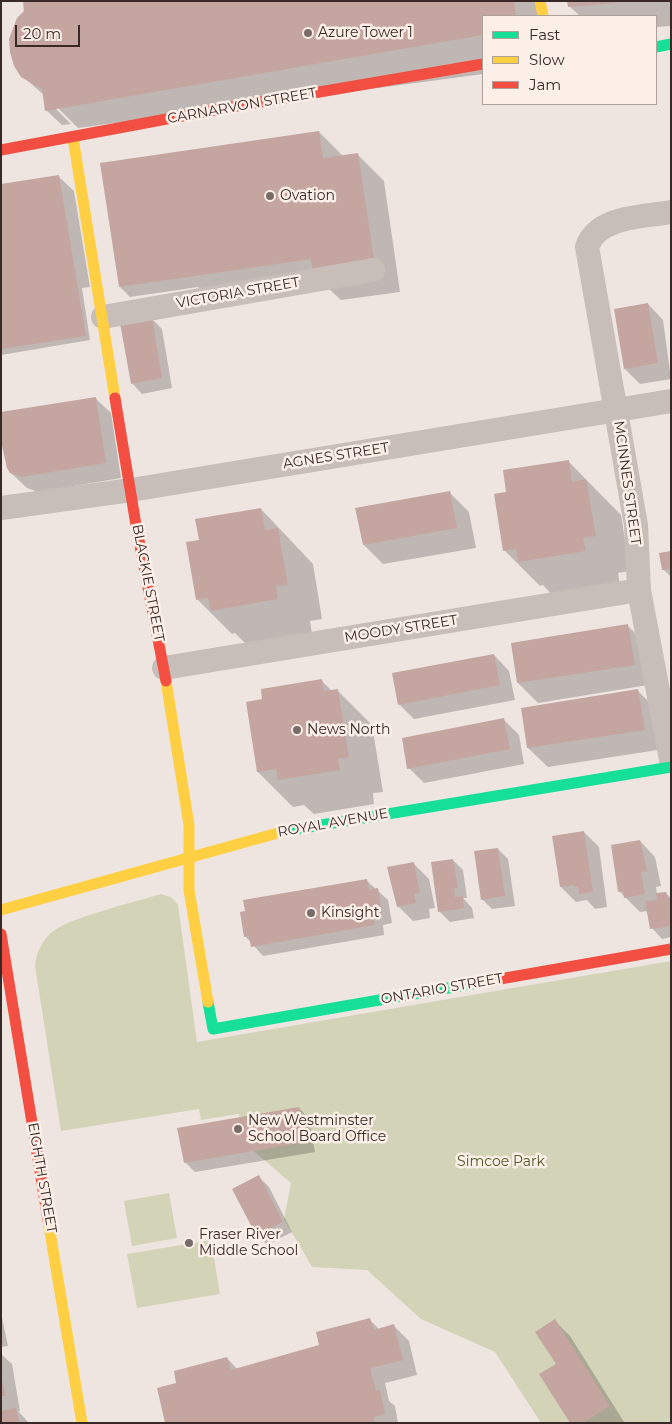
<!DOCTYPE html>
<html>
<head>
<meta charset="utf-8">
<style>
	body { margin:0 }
	#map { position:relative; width:672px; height:1424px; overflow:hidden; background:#eee5e0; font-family:Montserrat,sans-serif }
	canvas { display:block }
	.frame { position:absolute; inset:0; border:2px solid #382927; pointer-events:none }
	.legend { position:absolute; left:482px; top:15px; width:175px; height:90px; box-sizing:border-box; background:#fbefe7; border:1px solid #ada09a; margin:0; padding:6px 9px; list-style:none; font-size:15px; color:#382927 }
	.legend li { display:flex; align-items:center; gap:10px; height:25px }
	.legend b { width:25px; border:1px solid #ada09a }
	.scale { position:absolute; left:15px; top:25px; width:65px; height:22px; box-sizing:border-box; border:2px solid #382927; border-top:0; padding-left:6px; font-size:15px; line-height:18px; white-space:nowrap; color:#382927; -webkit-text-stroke:4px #fbefe7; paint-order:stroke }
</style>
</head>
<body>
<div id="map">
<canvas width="672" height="1424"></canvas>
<div class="frame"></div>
<ul class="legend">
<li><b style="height:6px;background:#16e098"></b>Fast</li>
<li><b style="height:6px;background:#ffcf43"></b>Slow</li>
<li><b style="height:6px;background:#f24e42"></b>Jam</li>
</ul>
<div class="scale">20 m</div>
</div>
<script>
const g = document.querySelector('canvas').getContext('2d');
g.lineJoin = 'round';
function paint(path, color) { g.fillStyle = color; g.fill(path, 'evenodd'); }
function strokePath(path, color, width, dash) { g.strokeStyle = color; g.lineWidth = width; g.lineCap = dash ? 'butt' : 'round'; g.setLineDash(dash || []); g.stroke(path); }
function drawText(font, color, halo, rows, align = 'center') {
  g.font = font + ' Montserrat,sans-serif'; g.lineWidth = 5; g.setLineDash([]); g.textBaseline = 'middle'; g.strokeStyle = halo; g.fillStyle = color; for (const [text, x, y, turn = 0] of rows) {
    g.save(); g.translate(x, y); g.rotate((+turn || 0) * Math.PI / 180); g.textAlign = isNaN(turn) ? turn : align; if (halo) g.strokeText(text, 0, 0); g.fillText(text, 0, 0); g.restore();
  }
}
paint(new Path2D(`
	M161 894 171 897 178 905 197 1042 671 961V1423H541L495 1352 421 1319 367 1270 312 1267 284 1219 291 1183 243 1142 239 1114 201 1120 199 1109 61 1131 35 966C36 953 42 941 52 932 70 917 136 902 161 894Z
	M169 1193 177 1238 132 1246 124 1201Z
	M211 1240 220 1294 137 1308 127 1254Z`), '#d3d3b8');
paint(new Path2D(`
	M24 1H540L543 16H483V74L78 128 55 105 53 106 71 124 62 125 46 110 44 95 22 76Z
	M569 1H671V26L656 27V16H580L569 6Z
	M319 132 343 156 357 154 384 181 400 292 341 300 327 287 214 303 198 287 130 297 120 287Z
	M58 176 74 191 90 287 82 288 90 340 1 355V186Z
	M648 304 663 320 671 379 640 384 625 369Z
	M151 318 162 329 172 388 142 394 132 383Z
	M95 398 111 413 121 478 38 492 27 488 11 473 3 446H1V414Z
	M568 461 621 515 630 571 618 573 620 586 554 597 543 585 540 586 505 551 495 495 508 493Z
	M449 492 469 512 476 548 383 564 364 545Z
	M261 509 313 564 322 619 310 621 312 634 247 645 235 633 232 634 197 599Z
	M671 552V577L663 569Z
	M628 626 647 645 654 684 538 703 518 683 512 644Z
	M494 655 509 671 515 700 414 719 399 704Z
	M322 681 332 691 337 690 372 725 383 792 373 793 374 804 314 814 304 805 293 807 258 772 247 703 264 701Z
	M638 691 657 710 664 749 548 767 528 748Z
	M503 719 519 735 524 764 424 783 409 768Z
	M584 832 599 847 607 907 595 909 587 900 576 902 561 887Z
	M640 841 655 857 661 886 656 887 657 894 666 893 671 898V937L662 939 652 928 648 911 640 912 619 891Z
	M498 849 508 859 515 906 492 909 482 899Z
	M453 860 463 870 467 898H463L472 908 474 918 450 922 439 911Z
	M414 864 429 879 435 908 429 909 430 918 413 921 398 906 389 868Z
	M366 880 388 900 392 923 383 925 384 935 263 956 245 936Z
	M299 1108 309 1119 315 1152 195 1172 185 1162Z
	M259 1177 269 1187 292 1232 267 1245 257 1234Z
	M1 1313 8 1346 1 1347Z
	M369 1319 380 1330 394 1326 409 1341 417 1375 385 1383 389 1401 395 1406 398 1423H167L178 1384 227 1358 237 1369 321 1346Z
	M555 1321 570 1336 624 1422 571 1423 557 1364Z
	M1 1354 12 1364 20 1411H18L29 1423H1Z`), '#0003');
paint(new Path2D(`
	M23 1H514L516 16H483V35L45 111 42 89 21 77 14 66 10 52 9 39 17 18 24 11Z
	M567 1H615V3L568 7Z
	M319 131 323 158 358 153 375 266 313 275 311 259 119 287 100 163Z
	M59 175 86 336 1 349V184Z
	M648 303 658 363 624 369 614 309Z
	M152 317 162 378 131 384 120 323Z
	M96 397 106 463 22 477 10 473 7 468 1 441V412Z
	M569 460 572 482 586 479 596 536 583 538 586 551 518 562 516 549 503 551 494 494 506 492 503 470Z
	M450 491 457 528 363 545 355 508Z
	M261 508 265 530 278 528 288 585 276 586 278 599 211 611 208 598 196 600 186 542 199 540 195 519Z
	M671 551V569L662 570 659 553Z
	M628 624 635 665 517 683 511 643Z
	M494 654 500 685 398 705 392 673Z
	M322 679 324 691 338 689 349 757 338 759 340 770 278 780 276 769 257 772 246 702 262 699 261 689Z
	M638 689 645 730 527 748 521 708Z
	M504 718 510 749 407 769 402 738Z
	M584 831 593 892 579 894 578 887H575L574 885 560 887 552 836Z
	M640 840 647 871 641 872 645 894 624 898 623 891 618 892 611 845Z
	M498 848 505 896 481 900 474 851Z
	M453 859 458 888H454L455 897 463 896 464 908 438 912 431 862Z
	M414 862 420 893 414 894 416 903 397 907 387 867Z
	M367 879 369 890 378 888 382 913 373 915 375 925 251 947 249 936 244 937 240 912 245 911 243 900Z
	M666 892 667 898 671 897V926L650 929 645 901 657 900 656 893Z
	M299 1107 306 1142 184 1163 177 1128Z
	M259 1175 283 1222 256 1235 232 1189Z
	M370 1318 374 1330 394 1324 403 1360 370 1368 376 1390H380L385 1414 374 1417 375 1423H165L157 1388 176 1383 174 1371 227 1357 231 1370 319 1345 316 1332Z
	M555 1319 610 1406 583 1423H570L539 1374 556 1364 535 1332Z
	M1 1377 6 1396H1Z
	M16 1408 19 1423H1V1411Z`), '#c4a5a0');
strokePath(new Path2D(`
	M671 212C643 217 597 216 587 247L636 525 639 590 671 760
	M103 317 373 270
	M1 508 131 490 671 401
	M164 668 639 590`), '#c7bdb9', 24);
strokePath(new Path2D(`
	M656 47 671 44
	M285 831 671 767
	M208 1002 213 1029 477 983`), '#16e098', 11);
strokePath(new Path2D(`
	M540 1 543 16
	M73 138 115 398
	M166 681 189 825V890L208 1002
	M1 910 285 831
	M48 1220 82 1423`), '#ffcf43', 11);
strokePath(new Path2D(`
	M1 150 220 109 483 64
	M115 398 136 525 166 681
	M1 934 48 1220
	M477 983 671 949`), '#f24e42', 11);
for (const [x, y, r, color] of [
	[308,33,5,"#786b68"],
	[270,196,5,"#786b68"],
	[297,730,5,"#786b68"],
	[311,913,5,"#786b68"],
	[238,1129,5,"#786b68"],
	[189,1243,5,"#786b68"]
]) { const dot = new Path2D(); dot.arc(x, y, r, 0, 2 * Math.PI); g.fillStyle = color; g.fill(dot); strokePath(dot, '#fbefe7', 2); }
drawText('14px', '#382927', '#fbefe7', [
	["Azure Tower 1",318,33],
	["Ovation",280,196],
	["News North",307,730],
	["Kinsight",321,913],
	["New Westminster",248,1121],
	["School Board Office",248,1137],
	["Fraser River",199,1235],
	["Middle School",199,1251]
], 'left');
drawText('14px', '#382927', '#fbefe7', [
	["CARNARVON STREET",242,106,-10],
	["VICTORIA STREET",238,293,-10],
	["AGNES STREET",336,456,-9],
	["MCINNES STREET",627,483,82],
	["BLACKIE STREET",148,583,79],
	["MOODY STREET",401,629,-9],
	["ROYAL AVENUE",333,823,-10],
	["ONTARIO STREET",442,989,-10],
	["EIGHTH STREET",42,1178,80]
]);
drawText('14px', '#4f5927', '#fbefe7', [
	["Simcoe Park",501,1162]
]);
</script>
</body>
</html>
